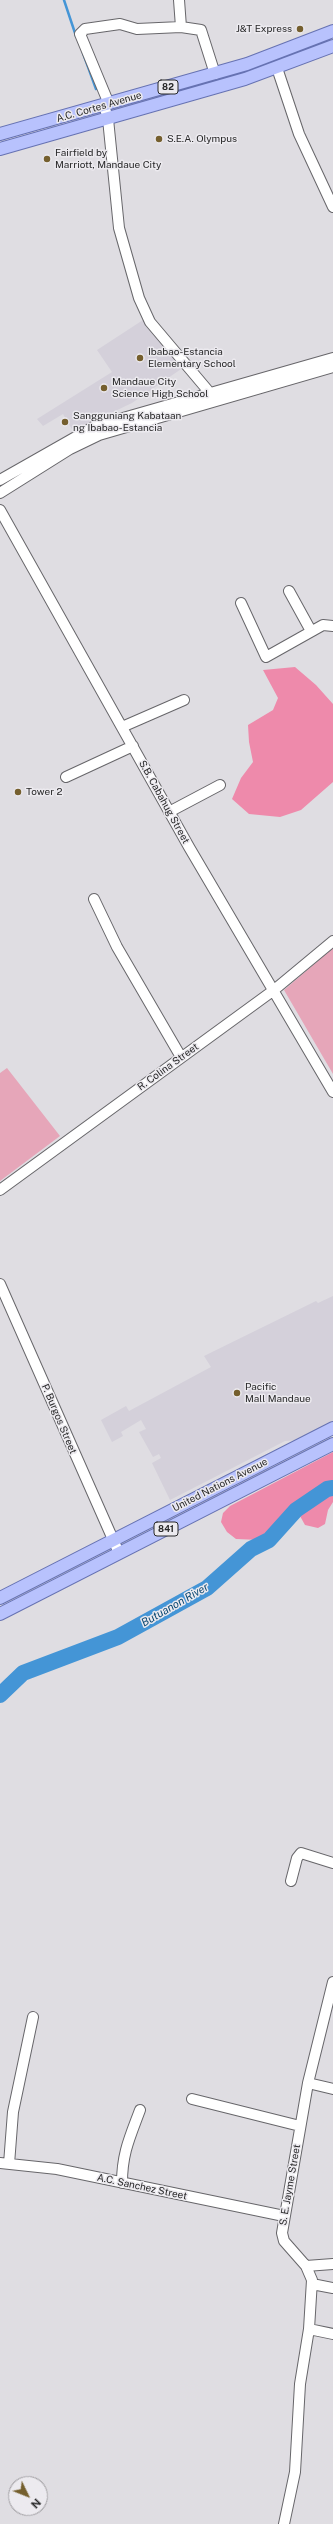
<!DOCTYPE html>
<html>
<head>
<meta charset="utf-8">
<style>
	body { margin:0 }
	#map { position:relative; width:333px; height:2524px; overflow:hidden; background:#dfdde2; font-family:"Public Sans",sans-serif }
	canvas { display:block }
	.north { position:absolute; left:8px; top:2476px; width:40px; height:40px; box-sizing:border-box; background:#eceaef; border:1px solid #9e9ca0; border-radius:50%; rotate:133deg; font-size:11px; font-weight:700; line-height:16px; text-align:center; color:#282829 }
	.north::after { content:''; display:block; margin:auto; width:14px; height:18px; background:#755f2e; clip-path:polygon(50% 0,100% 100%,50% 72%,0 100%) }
</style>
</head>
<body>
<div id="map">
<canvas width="333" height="2524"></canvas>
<div class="north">N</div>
</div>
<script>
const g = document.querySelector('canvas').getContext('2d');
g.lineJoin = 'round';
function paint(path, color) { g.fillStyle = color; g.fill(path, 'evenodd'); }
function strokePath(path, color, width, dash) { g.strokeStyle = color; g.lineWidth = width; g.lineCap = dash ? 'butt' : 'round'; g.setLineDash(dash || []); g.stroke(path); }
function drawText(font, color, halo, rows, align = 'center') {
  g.font = font + ' "Public Sans",sans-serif'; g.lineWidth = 3; g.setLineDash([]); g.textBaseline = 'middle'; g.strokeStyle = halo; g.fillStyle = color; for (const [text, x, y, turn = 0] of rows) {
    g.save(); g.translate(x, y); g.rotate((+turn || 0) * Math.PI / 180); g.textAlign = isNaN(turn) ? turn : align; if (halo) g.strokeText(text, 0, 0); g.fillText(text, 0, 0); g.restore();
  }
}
paint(new Path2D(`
	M143 320 184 367 132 403 73 431 63 414 43 426 37 419 112 372 97 350Z
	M333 1296V1423L302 1440 285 1441 170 1500 152 1463 161 1458 159 1454 153 1457 139 1432 146 1429 141 1420 121 1432 123 1436 112 1442 101 1420 126 1406 129 1411 211 1367 204 1356 316 1301 318 1303Z`), '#d4d0da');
paint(new Path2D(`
	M333 948V1074L284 990Z
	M7 1068 60 1136 0 1181V1073Z`), '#e6a6b9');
paint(new Path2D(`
	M295 667 316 685 333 704V782L301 810 280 817 249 814 232 799 241 778 253 762 249 742 248 725 273 710 278 698 263 670Z
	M333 1452V1502L328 1510 325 1524 318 1528 305 1525 300 1516 293 1515 260 1540 236 1539 227 1532 221 1522 223 1513 230 1506Z`), '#ee8aab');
strokePath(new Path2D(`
	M64 0 76 36
	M83 53 96 89`), '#4495d6', 2.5);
strokePath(new Path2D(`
	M0 1695 23 1673 118 1637 207 1588 251 1549 269 1540 296 1510 327 1489 333 1488`), '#4495d6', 16);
const minor = new Path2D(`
	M179 0 181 27
	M277 68 299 134 333 207
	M109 104 80 34 85 29 120 24 137 29 181 27 201 30 215 74
	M104 105 108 119 119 228 139 298 150 322 210 393
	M0 480 95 426 333 358
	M0 493 70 449 99 435 333 367
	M0 510 189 847 333 1092
	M289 591 311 631
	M241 603 266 657 323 625 333 626
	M122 727 184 700
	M66 777 133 746
	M169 812 220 785
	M94 899 117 947 181 1057
	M0 1190 274 990 333 941
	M0 1284 119 1553
	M291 1881 297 1858 301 1853 333 1863
	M308 2083 333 2089
	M192 2099 300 2126
	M0 2163 57 2169 284 2216
	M9 2164 13 2112 33 2017
	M122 2183C122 2153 130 2137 140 2110
	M306 2266 333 2264
	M312 2284 333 2288
	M309 2329 333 2334
	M284 2524 295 2472 300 2384 309 2329 312 2280 306 2266 284 2241 282 2233 308 2083 333 1982`);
const major = new Path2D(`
	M0 134 247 64 333 31
	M0 149 245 79 333 46
	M0 1598 333 1428
	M0 1614 333 1444`);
strokePath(minor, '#67666a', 12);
strokePath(major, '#6672b2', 14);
strokePath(minor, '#fff', 10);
strokePath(major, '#b8c2fd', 12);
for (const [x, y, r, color] of [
	[300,29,4,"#755f2e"],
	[159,139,4,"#755f2e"],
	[47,159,4,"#755f2e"],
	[140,358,4,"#755f2e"],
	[104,388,4,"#755f2e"],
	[65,422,4,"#755f2e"],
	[18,792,4,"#755f2e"],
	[237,1393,4,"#755f2e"]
]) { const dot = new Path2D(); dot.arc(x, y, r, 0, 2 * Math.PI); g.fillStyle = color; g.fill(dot); strokePath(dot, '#eceaef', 1.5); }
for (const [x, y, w] of [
	[168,87,20],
	[166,1529,24]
]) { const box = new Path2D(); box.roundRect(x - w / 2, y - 7, w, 14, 3); g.fillStyle = '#eceaef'; g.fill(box); strokePath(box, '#282829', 1); }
drawText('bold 9px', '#282829', null, [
	["82",168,87],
	["841",166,1529]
]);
drawText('10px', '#282829', '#eceaef', [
	["J&T Express",292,29,"right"],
	["S.E.A. Olympus",167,139],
	["Fairfield by",55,153],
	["Marriott, Mandaue City",55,165],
	["Ibabao-Estancia",148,352],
	["Elementary School",148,364],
	["Mandaue City",112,382],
	["Science High School",112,394],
	["Sangguniang Kabataan",73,416],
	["ng Ibabao-Estancia",73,428],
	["Tower 2",26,792],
	["Pacific",245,1387],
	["Mall Mandaue",245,1399]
], 'left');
drawText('10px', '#282829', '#eceaef', [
	["A.C. Cortes Avenue",99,107,-16],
	["S.B. Cabahug Street",164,802,61],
	["R. Colina Street",168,1067,-36],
	["P. Burgos Street",59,1419,67],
	["United Nations Avenue",220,1485,-27],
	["S. E. Jayme Street",290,2185,-80],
	["A.C. Sanchez Street",142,2187,12]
]);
drawText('italic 11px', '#074671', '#eceaef', [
	["Butuanon River",175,1605,-30]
]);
</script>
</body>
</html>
